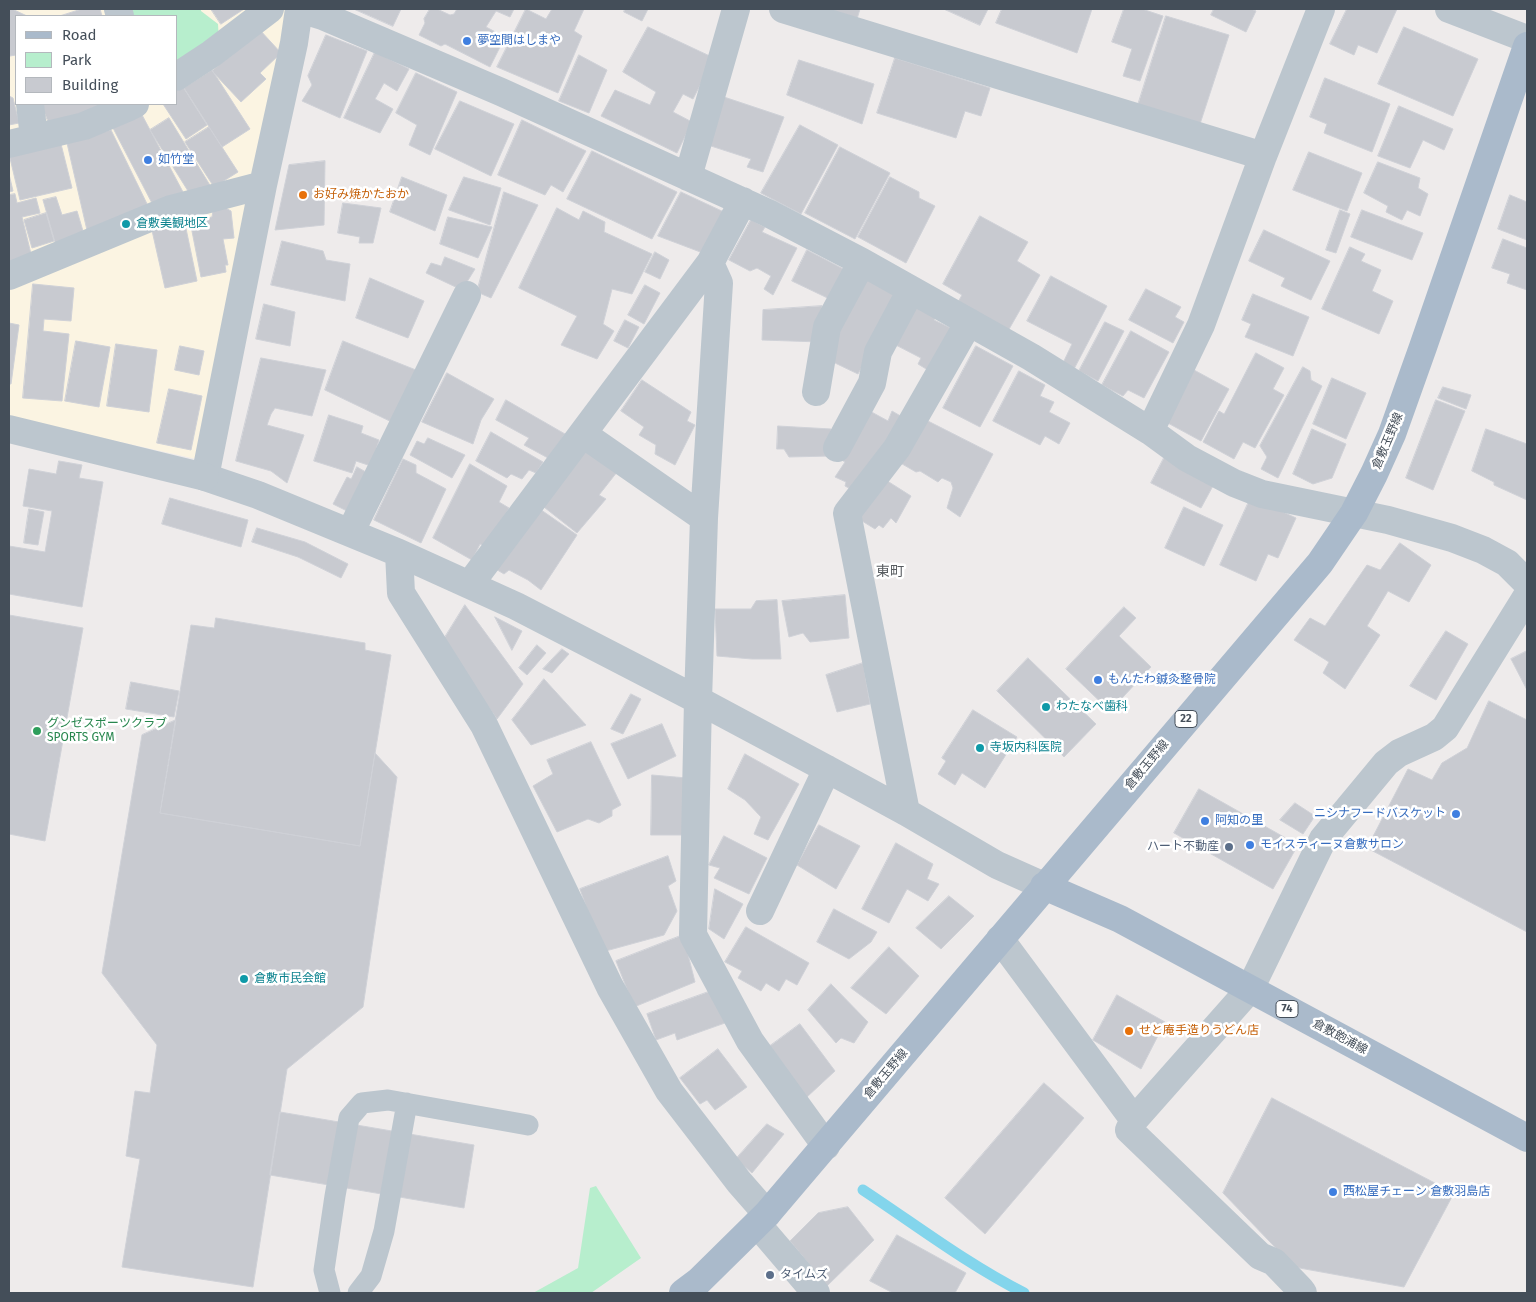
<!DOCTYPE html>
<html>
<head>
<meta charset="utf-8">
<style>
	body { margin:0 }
	#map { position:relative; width:1536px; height:1302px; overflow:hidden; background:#eeebeb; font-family:"Fira Sans",sans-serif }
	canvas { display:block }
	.frame { position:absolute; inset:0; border:10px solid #444e59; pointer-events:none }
	.legend { position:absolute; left:15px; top:15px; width:162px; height:90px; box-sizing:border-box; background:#fff; border:1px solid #b4b8bd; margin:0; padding:6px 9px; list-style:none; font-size:15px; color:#444e59 }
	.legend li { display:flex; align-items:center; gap:10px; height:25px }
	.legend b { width:25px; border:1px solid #b4b8bd }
</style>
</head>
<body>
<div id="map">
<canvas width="1536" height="1302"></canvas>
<div class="frame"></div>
<ul class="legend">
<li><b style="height:6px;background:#aabacb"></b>Road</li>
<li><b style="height:14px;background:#b7eecd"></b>Park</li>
<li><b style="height:14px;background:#c8cad0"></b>Building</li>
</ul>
</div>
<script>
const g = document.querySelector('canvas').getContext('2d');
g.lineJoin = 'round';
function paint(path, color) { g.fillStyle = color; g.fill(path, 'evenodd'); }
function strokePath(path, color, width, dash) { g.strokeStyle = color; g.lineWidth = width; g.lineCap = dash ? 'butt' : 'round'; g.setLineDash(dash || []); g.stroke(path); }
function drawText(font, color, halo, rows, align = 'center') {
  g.font = font + ' "Fira Sans","Noto Sans JP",sans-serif'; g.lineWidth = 5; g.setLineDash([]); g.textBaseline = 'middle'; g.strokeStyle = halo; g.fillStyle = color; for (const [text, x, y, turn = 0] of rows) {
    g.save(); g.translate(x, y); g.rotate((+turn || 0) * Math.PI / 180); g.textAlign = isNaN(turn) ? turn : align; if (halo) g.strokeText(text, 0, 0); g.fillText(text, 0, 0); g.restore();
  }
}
paint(new Path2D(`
	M9 9H291L196 459 9 417ZM16 16H176V104H16Z`), '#fbf4e2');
paint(new Path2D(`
	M129 9H201V11L218 24 219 41 176 66V16H132Z
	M596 1186 641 1258 591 1293H533L578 1268 590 1188Z`), '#b7eecd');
strokePath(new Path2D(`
	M863 1190C916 1225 967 1264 1024 1293`), '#83d5ec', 11);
const building = new Path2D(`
	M9 9H12L27 16H16V55L10 56Z
	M82 9H100L102 16H60Z
	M211 9H244L221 24Z
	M354 9H401L393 26Z
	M430 9H437L450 15 454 14 457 9H514L510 17 496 11 486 27 505 37 490 67 445 44 441 46 419 35 425 23 424 19Z
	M526 9 546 19 552 9H584L574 31 582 36 558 93 497 67Z
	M625 9H648L642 21 624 12Z
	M827 9H860L857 19Z
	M944 9H988L980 25Z
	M1002 9H1092L1077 53 996 23Z
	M1124 9H1142L1163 16 1140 81 1123 76 1132 49 1112 42Z
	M1214 9H1251L1256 11 1246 32 1211 15Z
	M1347 9H1397L1377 53 1358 45 1354 55 1330 44Z
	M1166 16 1229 35 1200 124 1138 105Z
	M648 27 714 58 693 99 683 94 673 112 692 122 677 153 601 116 615 90 650 105 656 92 623 72Z
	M1404 27 1478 59 1453 116 1378 84Z
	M259 29 281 53 260 73 266 79 241 102 212 71Z
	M326 35 367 51 340 118 302 101 312 85 308 76Z
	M375 52 409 69 397 91 384 83 375 99 393 109 380 133 344 118Z
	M579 55 607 70 589 113 559 101Z
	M895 58 990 88 981 116 965 111 956 138 877 113Z
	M799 60 874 84 862 124 787 95Z
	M212 70 250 129 222 147 184 88Z
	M416 73 457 92 430 155 409 145 417 125 396 113Z
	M1325 78 1390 104 1372 152 1324 133 1327 124 1310 117Z
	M183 87 207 125 186 139 163 104H176V91Z
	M9 96 13 98 19 123 9 125Z
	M724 97 784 117 763 172 747 167 751 159 708 145Z
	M460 101 514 124 491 176 435 149Z
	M41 104H106L51 128Z
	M1399 106 1453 129 1444 150 1423 140 1410 168 1378 156Z
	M141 113 183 192 154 207 113 128Z
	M169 118 211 187 193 199 150 130Z
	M522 120 586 151 563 192 551 185 545 195 498 175Z
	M800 125 838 145 801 214 761 193Z
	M209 127 238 172 214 187 185 142Z
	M111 130 150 210 89 239 67 143Z
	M60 140 72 188 20 200 9 154Z
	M840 147 890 173 855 239 805 213Z
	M592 151 677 192 652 239 567 199Z
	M1309 152 1362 173 1347 211 1293 190Z
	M325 161 324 225 275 230 289 165Z
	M1378 162 1420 178 1418 188 1428 194 1420 216 1407 210 1402 220 1386 212 1388 206 1364 193Z
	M9 174 13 191 9 192Z
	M402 177 447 195 435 231 390 212Z
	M464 177 501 188 490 225 449 210Z
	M890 177 919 192V198L935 206 906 263 858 237Z
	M504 192 538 205 491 298 477 292Z
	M681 192 724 212 703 253 658 236Z
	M15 194 17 203 36 198 40 213 22 217 32 258 9 264V195Z
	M1510 195 1527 202V240L1498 229Z
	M56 197 62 215 77 211 86 241 57 249 43 200Z
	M343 203 381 208 373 243H359L360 237 338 233Z
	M222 206 231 211 234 238 223 239 228 265H225L226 272 201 277 190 221 212 217 213 211Z
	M557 208 579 220 583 211 605 222 604 232 652 254 632 294 612 289 603 324 614 331 597 359 561 345 577 316 519 288Z
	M1340 210 1350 214 1336 253 1326 250Z
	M1362 210 1423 233 1412 260 1351 237Z
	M46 213 54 241 32 248 24 220Z
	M980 216 1028 242 1017 261 1040 275 1008 331 958 302 962 295 943 284Z
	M448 217 492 227 478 258 440 244Z
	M184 219 197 281 165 288 151 226Z
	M751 220 765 227 762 232 797 248 773 295 764 289 771 276 757 268 750 271 729 260Z
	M1264 230 1330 261 1311 300 1281 286 1285 278 1249 261Z
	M1503 239 1527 248V290L1507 283 1510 274 1492 268Z
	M282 241 323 251 326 260 350 264 345 301 271 285Z
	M1350 247 1365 254 1361 261 1381 270 1372 291 1393 301 1379 334 1322 309Z
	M807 250 853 274 838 303 792 281Z
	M655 252 669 260 660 279 645 272Z
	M445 257 475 269 462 290 426 273 431 263 441 266Z
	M1051 276 1107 306 1074 369 1063 363 1072 344 1027 321Z
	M370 278 424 301 408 338 356 318Z
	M868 278 900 295 858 374 833 362 834 340Z
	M33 284 74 288 71 321 44 319 43 331 69 334 62 401 23 398Z
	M645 285 660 293 644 324 628 315Z
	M1146 289 1181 307 1175 317 1184 322 1173 343 1129 320Z
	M1253 294 1309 317 1293 356 1245 337 1251 324 1242 320Z
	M910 303 936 316 934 320 959 332 936 375 918 364 921 358 890 342Z
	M264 304 295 312 290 346 256 339Z
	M822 306 820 342 762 340 763 310Z
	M625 320 639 327 628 348 614 341Z
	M1105 322 1124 331 1098 381 1079 371Z
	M9 323 19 325 11 384H9Z
	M1131 331 1169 352 1144 398 1128 390 1123 396 1102 385Z
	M76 341 110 347 99 407 65 401Z
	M343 341 421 372 398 425 325 390Z
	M116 344 157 350 149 412 107 406Z
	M180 346 204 351 199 375 175 370Z
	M976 346 1013 366 980 427 943 408Z
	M1256 353 1284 368 1273 389 1284 395 1255 448 1243 442 1234 459 1203 442 1219 411 1224 414Z
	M261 358 326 370 312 416 275 408 271 414 267 425 304 435 287 483 271 471 236 461Z
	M1303 367 1310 371 1311 380 1322 386 1278 478 1261 469 1267 457 1260 446Z
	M1194 370 1229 389 1201 441 1166 422Z
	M1019 371 1045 385 1040 396 1054 402 1049 412 1070 423 1059 444 1045 436 1040 445 993 421Z
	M447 373 494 399 481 420 473 444 422 422Z
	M1332 378 1366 393 1346 439 1313 424Z
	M642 380 691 412 687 421 695 425 675 465 655 454 656 445 639 435 644 427 621 411Z
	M1443 387 1471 395 1466 409 1438 398Z
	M169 389 202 396 191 450 157 443Z
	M506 400 565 434 548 458 524 445 529 438 496 420Z
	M1436 400 1465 411 1433 490 1406 478Z
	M866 409 888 421 892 411 904 418 856 492 845 486 846 482 835 477 845 462 835 456Z
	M329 415 363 426 361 433 379 440 371 466 356 461 352 473 314 461Z
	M922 418 993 454 960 517 947 508 953 488 951 482 942 478 938 482 920 471 916 472 897 461Z
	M778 426 831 429 830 456 789 457 784 449H777Z
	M1312 429 1346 444 1332 478 1313 484 1293 474Z
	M1486 429 1527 444V500L1494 485V482L1472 471Z
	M491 432 543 462 536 473 529 470 522 479 511 474 507 478 476 461Z
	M428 438 465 455 452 478 410 455 417 441 424 444Z
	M587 441 621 467 599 495 606 499 577 533 540 504Z
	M1164 458 1214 484 1201 508 1151 483Z
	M403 459 416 465V473L446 489 421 543 374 520Z
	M59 461 82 465 79 478 103 482 82 607 9 594V546L45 552 52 511 23 506 29 469 56 474Z
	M470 464 507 486 499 502 509 508 489 547 480 544 472 560 433 538Z
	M357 467 373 476 353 514 333 504 347 477 351 479Z
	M881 477 911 496 896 523 891 518 883 528 879 525 875 529 854 516Z
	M1251 497 1296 518 1278 558 1268 554 1256 581 1220 565Z
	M170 498 248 520 241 547 162 524Z
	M537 507 577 535 541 590 528 580 509 570 504 574 494 568Z
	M1184 507 1223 525 1204 566 1165 548Z
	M29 509 44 512 38 545 24 543Z
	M257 528 305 542 348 564 341 578 298 557 252 542Z
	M1400 543 1431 565 1409 602 1388 591 1367 626 1380 635 1345 689 1323 673 1329 662 1294 640 1310 618 1325 626 1367 565 1380 570Z
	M845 595 849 638 810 642 803 633 789 637 782 601Z
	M777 600 781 659H752L717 656 715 609H751L756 601Z
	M465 605 523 684 497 719 442 642Z
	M1124 607 1136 618 1119 636 1151 667 1110 711 1066 669Z
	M9 615 83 628 45 841 9 834Z
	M495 617 522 631 512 650Z
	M216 618 365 643V650L391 655 360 846 160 813 191 625 214 628Z
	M1446 631 1468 644 1436 700 1410 686Z
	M537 645 546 653 527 675 519 668Z
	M562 649 569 654 552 673 543 669Z
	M1527 651V690L1511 659Z
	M1028 658 1096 724 1064 757 997 691Z
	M863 663 870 704 837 712 826 675Z
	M544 679 586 725 531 745 512 720Z
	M131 682 179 691 174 717 126 709Z
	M631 694 641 699 623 734 611 729Z
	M1489 701 1527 720V932L1367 848 1408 769 1432 780 1442 763 1467 748Z
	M973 710 1017 737 985 788 962 773 955 785 938 774 946 761 942 758Z
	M176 720 160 813 360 846 375 753 397 777 363 1007 287 1069 253 1287 122 1267 140 1159 126 1156 135 1091 150 1093 157 1045 102 973 142 735Z
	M662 724 676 756 628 779 611 744Z
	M591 742 621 805 612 810V816L599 823 588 819 557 832 533 786 553 774 547 760Z
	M745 754 799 784 768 840 754 834 761 817 745 800 728 789Z
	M652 775 687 778V835H651Z
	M1199 789 1298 845 1273 889 1174 833Z
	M1295 803 1315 816 1303 834 1280 820Z
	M819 825 860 846 836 889 797 865Z
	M724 836 767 858 749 894 714 878 720 868 709 865Z
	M896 843 933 864 927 879 939 884 928 901 907 889 889 923 862 909Z
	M668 856 676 881 668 886 677 911 664 935 602 952 580 889Z
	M715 889 743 904 724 939 709 929Z
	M949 896 974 916 941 949 916 928Z
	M834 909 877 932 871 942 849 959 817 942Z
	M746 927 809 963 797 985 786 979 779 991 766 983 761 991 738 978 742 971 725 962Z
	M683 935 695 982 634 1007 616 961Z
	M889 947 919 976 886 1014 851 988Z
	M831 984 868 1022 854 1043 841 1038 836 1043 808 1010Z
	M714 990 725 1023 677 1040 675 1033 656 1040 647 1014Z
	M1117 995 1165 1022 1141 1069 1093 1040Z
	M800 1024 835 1071 807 1097 770 1046Z
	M718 1049 747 1087 715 1110 707 1100 700 1104 680 1078Z
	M1044 1083 1084 1118 985 1234 945 1198Z
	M1272 1098 1454 1193 1404 1287 1294 1267 1223 1193Z
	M280 1112 474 1145 464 1208 270 1175Z
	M767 1124 784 1134 752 1173 736 1159Z
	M848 1207 874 1240 827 1286 790 1241 818 1213Z
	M897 1235 966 1273 955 1293H893L870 1281Z`);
paint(building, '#c8cad0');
strokePath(building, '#cfd1d7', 1);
strokePath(new Path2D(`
	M330 1293 324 1270 335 1196 349 1118 362 1103 388 1100 528 1125
	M358 1293 371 1276 384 1231 407 1103`), '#bcc6ce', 21);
strokePath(new Path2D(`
	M118 9 120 16
	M299 9 294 43 263 185 205 477 258 495 399 553 516 606 698 700 827 769 906 812 997 865 1044 886
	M300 9 323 16 501 92 768 213 862 262 1031 357 1150 431 1187 458 1234 483 1262 494 1388 520 1452 538 1483 550 1507 563 1527 583
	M783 9 1263 156
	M1449 9 1527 39
	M176 77 211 54 270 9
	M30 104 34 137
	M9 144 84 126 129 107 135 104
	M688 177 736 9
	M710 263 719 283 704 518 698 700 693 935 750 1041 826 1146
	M9 276 171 209 263 185
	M816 392 827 327 862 262
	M1150 431 1201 325 1263 156 1321 9
	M583 434 704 518
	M837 448 872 383 878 352 911 290
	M350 533 467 295
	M399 553 401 593 484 725 610 987 669 1091 739 1182 767 1214
	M470 584 710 263 743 201
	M906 812 847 513 897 448 969 322
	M760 911 827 769
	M1000 939 1134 1120 1250 989 1323 839 1386 763 1399 753 1434 737 1445 728 1527 596
	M1134 1120 1129 1130 1260 1256 1274 1262 1300 1289 1303 1293
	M757 1224 816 1293`), '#bcc6ce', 28);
strokePath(new Path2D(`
	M9 429 205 477`), '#bcc6ce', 28);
strokePath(new Path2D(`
	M1044 886 1120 919 1527 1138
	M683 1293 699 1281 767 1214 1320 563 1354 513 1374 474 1392 434 1423 347 1527 46`), '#aabacb', 28);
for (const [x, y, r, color] of [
	[467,41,5,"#3f7fe0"],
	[148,160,5,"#3f7fe0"],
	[303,195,5,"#e8710a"],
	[126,224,5,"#0f9aa8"],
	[1098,680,5,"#3f7fe0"],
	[1046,707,5,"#0f9aa8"],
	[37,731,5,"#2e9e5b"],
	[980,748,5,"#0f9aa8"],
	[1456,814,5,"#3f7fe0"],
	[1205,821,5,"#3f7fe0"],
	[1250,845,5,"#3f7fe0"],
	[1229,847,5,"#5c6f8a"],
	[244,979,5,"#0f9aa8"],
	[1129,1031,5,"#e8710a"],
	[1333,1192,5,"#3f7fe0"],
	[770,1275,5,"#5c6f8a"]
]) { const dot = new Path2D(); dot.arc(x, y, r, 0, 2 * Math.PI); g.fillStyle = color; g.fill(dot); strokePath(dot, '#fff', 2); }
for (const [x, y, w] of [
	[1186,719,22],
	[1287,1009,22]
]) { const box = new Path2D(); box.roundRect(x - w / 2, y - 8.5, w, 17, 4); g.fillStyle = '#fff'; g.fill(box); strokePath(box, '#444e59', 1); }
drawText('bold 11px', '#444e59', null, [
	["22",1186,719],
	["74",1287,1009]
]);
drawText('12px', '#366cbe', '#fff', [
	["夢空間はしまや",477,41],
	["如竹堂",158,160],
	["もんたわ鍼灸整骨院",1108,680],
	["ニシナフードバスケット",1446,814,"right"],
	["阿知の里",1215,821],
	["モイスティーヌ倉敷サロン",1260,845],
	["西松屋チェーン 倉敷羽島店",1343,1192]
], 'left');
drawText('12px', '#c56008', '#fff', [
	["お好み焼かたおか",313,195],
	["せと庵手造りうどん店",1139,1031]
], 'left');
drawText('12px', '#0d838f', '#fff', [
	["倉敷美観地区",136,224],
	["わたなべ歯科",1056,707],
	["寺坂内科医院",990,748],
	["倉敷市民会館",254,979]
], 'left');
drawText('12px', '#444e59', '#fff', [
	["倉敷玉野線",1388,441,-67],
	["倉敷玉野線",1147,765,-50],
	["倉敷飽浦線",1340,1037,28],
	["倉敷玉野線",886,1074,-50]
]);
drawText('12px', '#27864d', '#fff', [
	["グンゼスポーツクラブ",47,724],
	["SPORTS GYM",47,738]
], 'left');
drawText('12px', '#4e5e75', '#fff', [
	["ハート不動産",1219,847],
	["タイムズ",780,1275,"left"]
], 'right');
drawText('14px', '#585c60', '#fff', [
	["東町",890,572]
]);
</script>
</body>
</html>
